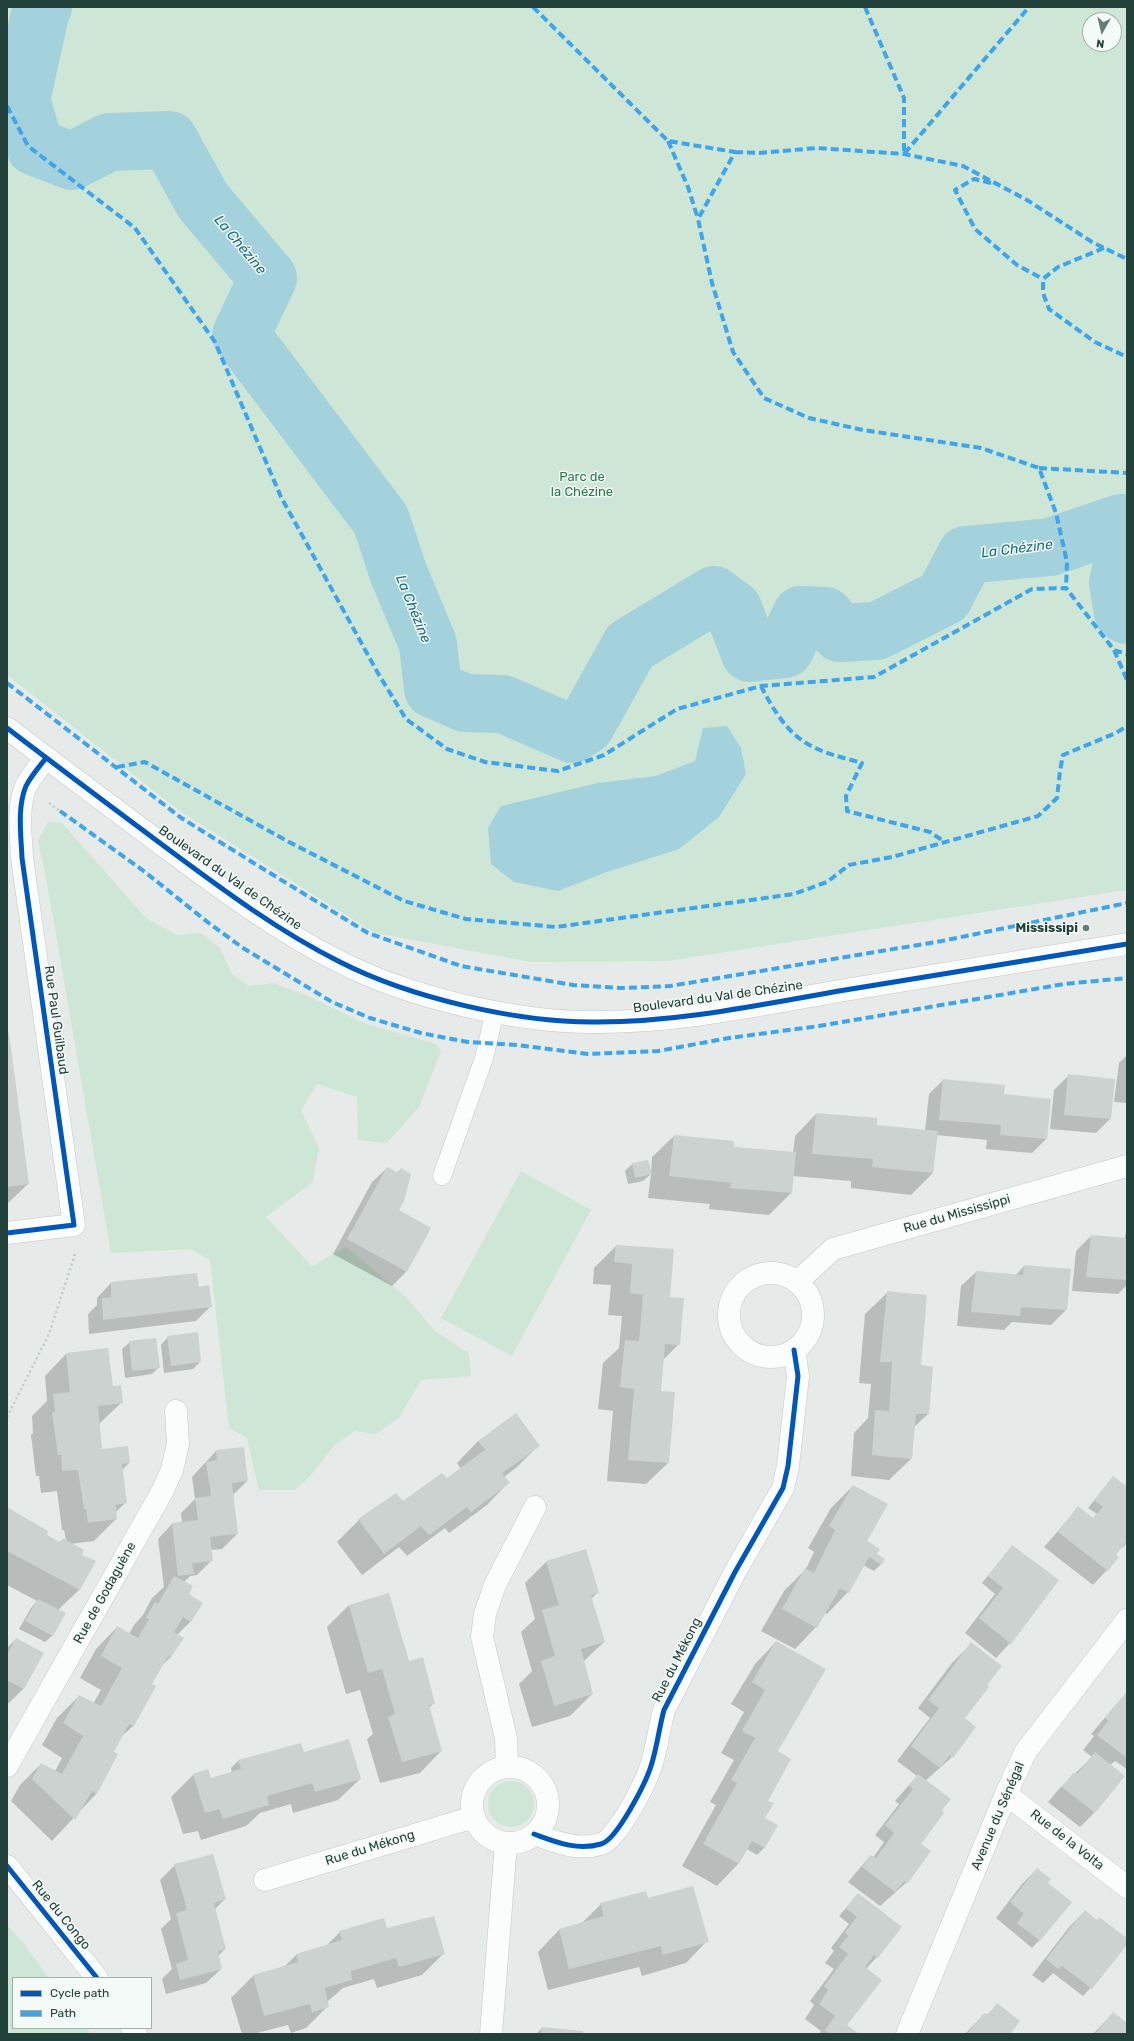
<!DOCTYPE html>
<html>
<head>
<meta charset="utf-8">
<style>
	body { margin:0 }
	#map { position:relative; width:1134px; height:2041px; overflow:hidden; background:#e6ebe9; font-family:Rubik,sans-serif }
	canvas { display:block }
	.frame { position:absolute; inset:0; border:8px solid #21413a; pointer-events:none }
	.legend { position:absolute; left:12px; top:1977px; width:140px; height:52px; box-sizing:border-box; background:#f4faf7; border:1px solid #a0b0ab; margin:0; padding:5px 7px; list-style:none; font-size:12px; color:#21413a }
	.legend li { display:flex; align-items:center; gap:8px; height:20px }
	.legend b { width:20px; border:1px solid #a0b0ab }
	.north { position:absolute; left:1082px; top:12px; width:40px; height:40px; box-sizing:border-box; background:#f4faf7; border:1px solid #a0b0ab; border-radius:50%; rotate:188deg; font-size:11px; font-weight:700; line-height:16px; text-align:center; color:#21413a }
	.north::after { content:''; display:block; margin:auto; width:14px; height:18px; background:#667c77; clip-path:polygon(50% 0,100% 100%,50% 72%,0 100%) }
</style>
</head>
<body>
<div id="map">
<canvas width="1134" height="2041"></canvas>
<div class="frame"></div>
<ul class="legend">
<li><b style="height:5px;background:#0057b8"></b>Cycle path</li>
<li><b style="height:5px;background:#3ea4ec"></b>Path</li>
</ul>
<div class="north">N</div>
</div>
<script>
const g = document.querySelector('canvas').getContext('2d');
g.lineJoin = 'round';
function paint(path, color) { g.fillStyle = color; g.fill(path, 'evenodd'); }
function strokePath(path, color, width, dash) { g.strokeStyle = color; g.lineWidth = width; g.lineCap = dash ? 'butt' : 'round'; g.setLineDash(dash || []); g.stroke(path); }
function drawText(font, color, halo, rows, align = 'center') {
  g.font = font + ' Rubik,sans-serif'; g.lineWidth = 3; g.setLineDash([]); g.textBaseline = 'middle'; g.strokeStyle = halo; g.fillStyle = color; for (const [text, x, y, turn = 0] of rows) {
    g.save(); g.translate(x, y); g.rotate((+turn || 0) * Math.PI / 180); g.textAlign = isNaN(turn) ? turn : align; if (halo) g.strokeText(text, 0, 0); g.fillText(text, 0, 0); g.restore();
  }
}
paint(new Path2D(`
	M7 7H1127V890L667 961 531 962 375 933 181 812 7 675ZM1090 20H1114V44H1090Z
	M48 822 62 823 146 918 177 935 201 933 220 948 232 974 249 986 273 983 308 996 366 1024 436 1044 441 1051 419 1107 387 1143 358 1140 357 1097 317 1084 301 1110 319 1148 313 1182 266 1217 312 1266 346 1247 406 1297 435 1331 469 1353 471 1376 421 1380 399 1418 376 1434 355 1431 335 1445 310 1476 295 1490H259L247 1438 229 1428 210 1260 190 1249 111 1253 48 889 38 840Z
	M521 1171 591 1210 512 1356 441 1318Z
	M488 1804a23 23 0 1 1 46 0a23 23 0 1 1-46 0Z
	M7 1925 21 1940 49 1978H13V2028H87L91 2034H7Z`), '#cee6d6');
paint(new Path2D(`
	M727 726 741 748 746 774 719 817 679 849 604 873 558 891 514 882 491 864 488 828 501 806 598 783 656 776 695 761 703 728Z`), '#a4d2dc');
paint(new Path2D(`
	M7 1034 28 1184 7 1204Z
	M1127 1055V1103L1114 1102 1119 1063Z
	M1069 1075 1110 1119 1096 1133 1050 1129 1054 1090Z
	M943 1080 1003 1095 1046 1139 1032 1153 986 1149 987 1140 936 1135 933 1173 911 1195 851 1188V1181L792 1176 791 1193 769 1215 709 1209 710 1204 648 1198 651 1174 643 1181 628 1184 625 1171 632 1164 651 1174 652 1157 674 1136 733 1147 793 1153 795 1136 816 1114 876 1126 925 1131 929 1094Z
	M387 1168 397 1173 401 1169 397 1211 406 1272 392 1286 333 1254 372 1182Z
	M1127 1230V1285L1118 1294 1072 1291 1076 1251 1091 1236 1124 1239Z
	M616 1246 669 1297 679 1344 662 1361 659 1392 668 1463 646 1484 607 1481 613 1411 598 1409 603 1363 619 1348 622 1316 608 1315 611 1285 593 1284 594 1268Z
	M1024 1266 1066 1310 1051 1325 1012 1322 1004 1330 957 1326 961 1286 976 1272 1016 1275Z
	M111 1283 198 1288 211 1306 196 1321 89 1334 88 1314 97 1305V1298Z
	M887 1293 920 1366 928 1414 913 1428 911 1459 889 1480 851 1476 854 1433 868 1418 871 1384 859 1383 865 1314Z
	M168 1337 200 1362 193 1369 164 1373 161 1345Z
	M130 1342 159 1367 152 1374 125 1378 122 1349Z
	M66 1354 112 1387 122 1402 99 1424 102 1450 129 1463 122 1470 126 1502 115 1513 116 1519 94 1541 71 1544 81 1555 94 1562 79 1590 58 1610 53 1635 45 1642 19 1629 31 1608 37 1601 7 1585V1508L59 1543 63 1539 66 1541 64 1530H62L57 1491 41 1493 39 1476H36L31 1435 33 1433 32 1416 47 1401 45 1376Z
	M478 1441 539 1445 517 1467 504 1477 508 1483 487 1505 449 1533 445 1528 407 1556 399 1547 362 1575 337 1542 359 1520 396 1494 403 1503 447 1480 461 1469 457 1463Z
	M216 1451 247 1481 233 1495 237 1534 222 1549 210 1550 212 1560 197 1575 190 1576 184 1582 188 1594 201 1603 190 1622 177 1635 171 1657 160 1667 151 1684 155 1687 133 1726 120 1738 113 1752 117 1755 96 1794 52 1841 11 1801 20 1785 41 1764 55 1771 62 1758 42 1745 57 1718 79 1696 93 1704 101 1690 80 1678 96 1649 117 1627 129 1634 134 1625 143 1615 152 1598 164 1587 158 1539 172 1524 182 1523 181 1513 195 1499 192 1477Z
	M1113 1477 1124 1486 1127 1483V1543L1122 1548 1121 1547 1107 1570 1093 1585 1044 1547 1078 1508 1092 1519 1097 1514 1088 1508Z
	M853 1486 866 1541 881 1564 874 1571 863 1565 848 1592 827 1614 825 1613 816 1627 795 1649 761 1631 784 1591 806 1569 814 1552 808 1548 831 1508Z
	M1012 1546 1010 1643 996 1658 965 1633 995 1594 982 1583Z
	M546 1562 597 1593 591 1599 604 1642 583 1662 592 1694 570 1716 532 1727 519 1684 532 1671 521 1632 535 1619 525 1583Z
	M349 1605 408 1662 434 1703 429 1708 441 1751 420 1773 380 1783 367 1739 373 1734 360 1690 346 1694 327 1627Z
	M16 1639 24 1688 9 1703 7 1702V1648Z
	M776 1642V1752L764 1818 777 1825 764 1848 757 1855 747 1849 738 1864 717 1886 682 1866 716 1805 710 1802 734 1760 721 1753 744 1712 731 1704 755 1664Z
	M971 1644 997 1670 963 1719 952 1757 925 1781 941 1810 920 1844 907 1882 880 1906 848 1882 870 1856 873 1858 884 1842 875 1835 899 1804 895 1801 917 1776 897 1761 930 1718 918 1708 952 1663Z
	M1127 1692V1769L1115 1761 1110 1765 1123 1776 1094 1813 1080 1827 1048 1802 1059 1789 1092 1757 1083 1750 1094 1736 1091 1734Z
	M300 1744 303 1754 360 1779 338 1800 293 1813 291 1804 260 1813 246 1826 201 1840 198 1831 183 1834 171 1797 193 1775 208 1770 210 1779 232 1773 231 1768 238 1761Z
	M175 1865 225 1899 215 1909 225 1949 218 1956 221 1969 206 1983 166 1994 162 1979 172 1969 161 1929 171 1919 160 1880Z
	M1037 1869 1047 1883V1932L1032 1948 996 1918 1022 1884Z
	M858 1894 877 1957 866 1969 845 2025 857 2034H819L821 2031 805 2019 814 2005 810 2001 834 1969 825 1963 834 1951 831 1948 849 1924 839 1916Z
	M647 1899 707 1941 686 1963 642 1976 639 1967 548 1990 538 1952 559 1930 581 1924 601 1904Z
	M1085 1911 1096 1921 1127 1939V1943L1097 1981 1083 1996 1053 1973 1043 1983 1032 1975 1070 1926Z
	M387 1929 444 1953 422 1975 377 1988 374 1979 343 1988 327 2002 328 2006 306 2028 291 2033 288 2025 253 2034H242L231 1998 253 1976 284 1967 296 1955 325 1947 340 1932Z
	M997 2005 1010 2034H965L984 2014 987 2015Z
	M1113 2013 1127 2024V2034H1093Z
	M542 2028 582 2034H536Z`), '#0003');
strokePath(new Path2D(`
	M43 7 41 10 21 100 35 147 72 161 109 142 169 140 203 201 268 278 241 335 381 520 398 572 428 644 433 689 465 703 503 704 572 734 586 725 630 646 714 595 733 609 750 653 785 649 801 615 825 616 840 633 877 631 944 597 966 555 1050 547 1121 523 1127 540
	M1127 543 1118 583 1123 613 1127 615`), '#a4d2dc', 58);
paint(new Path2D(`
	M7 1033H9L29 1184 7 1187Z
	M1068 1074 1115 1079 1111 1119 1064 1115Z
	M943 1079 1005 1085 1004 1094 1051 1099 1047 1139 1000 1135 1001 1125 939 1120Z
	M816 1113 877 1118V1125L938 1131 933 1173 872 1167 873 1159 812 1154Z
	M674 1135 734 1141V1147L796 1152 792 1193 730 1188 731 1183 669 1176Z
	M648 1160 652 1174 635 1178 632 1163Z
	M387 1167 399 1173 401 1168 411 1174 404 1201 399 1210 431 1228 407 1272 347 1239Z
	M1091 1235 1127 1238V1280L1086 1277Z
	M616 1245 674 1249 670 1297 684 1298 680 1345 665 1344 661 1391 675 1392 669 1463 628 1460 634 1389 620 1387 625 1340 639 1341 643 1295 630 1293 632 1264 614 1262Z
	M1024 1265 1071 1269 1067 1310 1021 1307 1020 1316 971 1312 976 1271 1023 1275Z
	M197 1273 199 1287 209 1285 212 1307 103 1320 102 1298 111 1297V1282Z
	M887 1291 927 1295 921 1365 933 1367 929 1414H916L912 1459 872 1455 875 1410 889 1411 892 1362H880Z
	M198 1332 201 1362 171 1366 167 1336Z
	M156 1338 160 1368 132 1371 129 1341Z
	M108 1348 113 1386 121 1385 123 1403 98 1406 102 1449 128 1446 130 1463 122 1464 127 1503 116 1505 117 1519 88 1523 86 1509H84L78 1470 62 1471 61 1455H58L52 1413 55 1411 53 1394 70 1392 66 1353Z
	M516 1413 540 1446 502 1473 510 1483 471 1512 467 1507 429 1535 421 1526 384 1554 358 1519 396 1493 403 1501 442 1473 447 1478 485 1450 478 1441Z
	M244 1447 248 1481 232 1483 238 1534 210 1537 213 1561 192 1563 194 1574 178 1576 172 1523 198 1520 195 1498 211 1496 206 1462 217 1460 216 1450Z
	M1113 1476 1125 1485 1127 1482V1541L1116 1555 1119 1557 1108 1571 1058 1532 1078 1506 1093 1518 1103 1507 1094 1500Z
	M853 1485 888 1504 867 1541 880 1549 877 1554 885 1559 882 1565 869 1557 849 1593 840 1588 817 1628 782 1609 805 1568 814 1573 835 1530 829 1526Z
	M7 1507 48 1531 47 1535 61 1543 63 1538 84 1550 82 1555 96 1561 80 1590 7 1551Z
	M1012 1545 1059 1580 1011 1644 979 1618 1003 1588 988 1576Z
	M586 1549 599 1593 591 1595 605 1642 581 1649 593 1694 554 1706 541 1661 555 1656 542 1610 559 1605 546 1561Z
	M174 1576 193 1586 189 1594 203 1603 191 1622 183 1617 174 1632 184 1638 171 1657 168 1656 152 1684 156 1686 134 1726 129 1724 114 1752 118 1754 97 1794 92 1791 75 1820 32 1779 41 1763 62 1774 83 1736 63 1723 79 1695 101 1706 122 1668 101 1656 117 1626 138 1638 149 1619 146 1618 155 1602 158 1604Z
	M389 1593 409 1661 423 1657 435 1704 429 1705 442 1751 402 1762 388 1717 395 1714 382 1669 368 1673 349 1605Z
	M38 1599 66 1613 53 1636 25 1621Z
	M16 1638 44 1653 24 1689 7 1680V1655Z
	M776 1641 826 1669 778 1751 791 1759 768 1801 774 1803 765 1818 778 1825 765 1848 752 1841 739 1864 703 1844 737 1783 731 1780 755 1738 742 1731 765 1690 752 1682Z
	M971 1642 1002 1666 987 1685 989 1687 965 1718 976 1727 953 1758 950 1755 940 1768 911 1746 939 1708 928 1700Z
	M1127 1691V1758L1097 1735 1108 1721 1105 1718Z
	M349 1739 361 1779 315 1792 312 1783 267 1796 269 1805 223 1819 219 1809 205 1813 193 1774 208 1769 211 1778 241 1769 238 1760 301 1743 304 1752Z
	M1095 1752 1125 1776 1095 1813 1062 1787 1073 1773 1077 1774Z
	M918 1774 951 1799 942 1810 944 1813 921 1844 931 1851 908 1883 904 1881 895 1892 862 1867 870 1855 876 1858 894 1833 885 1825 913 1789 909 1786Z
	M213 1854 226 1899 214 1903 226 1949 218 1951 222 1969 180 1980 176 1964 188 1960 176 1913 187 1910 174 1864Z
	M1037 1868 1051 1879 1048 1883 1072 1902 1040 1941 1017 1923 1024 1914 1010 1902Z
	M693 1886 709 1942 663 1955 661 1946 569 1969 559 1929 604 1916 600 1903 646 1891 648 1898Z
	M858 1893 902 1927 878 1958 874 1955 865 1967 882 1980 847 2025 859 2034H830L825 2030 835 2016 819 2004 828 1990 824 1986 848 1954 839 1947 848 1936 845 1932 857 1917 846 1908Z
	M1085 1910 1097 1920 1099 1917 1127 1938V1945L1092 1989 1062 1966 1058 1969 1046 1959Z
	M434 1916 445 1954 399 1967 396 1958 351 1971 352 1980 325 1988 329 2007 312 2012 310 2004 264 2016 253 1975 298 1962 296 1954 342 1940 339 1931 384 1918 387 1928Z
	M997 2003 1020 2021 1010 2034H967L984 2013 988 2015Z
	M1113 2012 1127 2023V2034H1095Z
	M542 2027 583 2031V2034H541Z`), '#ccd2d0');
const lane = new Path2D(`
	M442 1176 484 1058 495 1011`);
const street = new Path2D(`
	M7 1233 74 1225 22 858C21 835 17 807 26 786 31 776 39 767 46 758
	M729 1315a42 42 0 1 1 84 0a42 42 0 1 1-84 0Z
	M797 1282 833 1249 1127 1166
	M7 1766 162 1492 172 1470 178 1444 176 1411
	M507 1767 506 1738 482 1637 485 1614 495 1585 535 1507
	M472 1805a38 38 0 1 1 76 0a38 38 0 1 1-76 0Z
	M1006 1794 1127 1887
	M534 1834C556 1842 577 1851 601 1844 617 1840 646 1782 651 1766 657 1748 659 1728 664 1710L735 1572 783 1488 788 1466 798 1376 794 1350
	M7 1866 97 1978
	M265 1880 474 1817
	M132 2028 136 2034
	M491 2034 506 1843
	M907 2034 1006 1794 1026 1751 1127 1620`);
const secondary = new Path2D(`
	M7 728C62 770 117 811 172 852 226 892 280 932 340 962 411 998 518 1023 598 1022 681 1022 764 1004 845 990 939 975 1033 959 1127 944`);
strokePath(lane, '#c3c8c6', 19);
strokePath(street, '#c3c8c6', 23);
strokePath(secondary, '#c1c9c6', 23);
strokePath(new Path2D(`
	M49 803 60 811
	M7 1417 49 1334 75 1254`), '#c2cbc9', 2.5, [2, 3]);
strokePath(lane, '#fbfcfc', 18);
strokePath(street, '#fbfcfc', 22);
strokePath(secondary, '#fbfcfc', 22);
strokePath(new Path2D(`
	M533 7 668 141 735 152 698 219 712 283 733 352 764 398 809 418 863 430 981 448 1039 468 1056 513 1067 562 1066 588
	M865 7 904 98V154L1029 7
	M7 106 28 146 135 228 215 342 281 497 379 675 406 719 447 749 485 762 558 771 604 755 677 709 761 686 874 677 1032 589 1066 588 1114 650 1127 654
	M668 141 688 187 698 219
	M735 152 758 153 817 148 904 154 963 166 1027 200 1092 242 1127 259
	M991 183 974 179 955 190 975 229 1017 265 1043 279
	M1104 248 1058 267 1043 279V293L1049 309 1095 342 1127 357
	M1039 468 1127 473
	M1114 650 1127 680
	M7 683 180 817 252 862 368 933 461 966 573 985 622 988 670 986 942 941 1127 903
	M761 686C770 704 783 726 799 738 816 752 841 757 862 763L846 796 847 811 930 832 945 842
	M117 767 145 762 289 842 404 901 466 919 556 927 794 894 827 882 849 865 892 857 1038 816 1057 798 1060 771 1063 755 1116 733 1127 726
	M60 811 145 872 210 924 243 948 332 1002 370 1018 421 1033 468 1042 517 1045 588 1054 658 1051 729 1038 819 1026 1064 984 1127 978`), '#3ea4ec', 4, [8, 4]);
strokePath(new Path2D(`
	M7 728C62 770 117 811 172 852 226 892 280 932 340 962 411 998 518 1023 598 1022 681 1022 764 1004 845 990 939 975 1033 959 1127 944
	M7 1233 74 1225 22 858C21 835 17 807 26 786 31 776 39 767 46 758
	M534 1834C556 1842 577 1851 601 1844 617 1840 646 1782 651 1766 657 1748 659 1728 664 1710L735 1572 783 1488 788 1466 798 1376 794 1350
	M7 1866 97 1978`), '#0057b8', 5);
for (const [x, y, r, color] of [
	[1086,928,4,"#667c77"]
]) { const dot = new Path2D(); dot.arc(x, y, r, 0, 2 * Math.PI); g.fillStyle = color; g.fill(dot); strokePath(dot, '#f4faf7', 1.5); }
drawText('13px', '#287c4b', '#f4faf7', [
	["Parc de",582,477],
	["la Chézine",582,492]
]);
drawText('13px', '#21413a', '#f4faf7', [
	["Boulevard du Val de Chézine",230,878,35],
	["Boulevard du Val de Chézine",718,997,-8],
	["Rue Paul Guilbaud",56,1020,82],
	["Rue du Mississippi",957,1214,-16],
	["Rue de Godaguène",105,1593,-61],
	["Rue du Mékong",677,1660,-63],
	["Avenue du Sénégal",998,1816,-67],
	["Rue de la Volta",1067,1840,38],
	["Rue du Mékong",370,1848,-17],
	["Rue du Congo",61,1915,51]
]);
drawText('bold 13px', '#21413a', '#f4faf7', [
	["Mississipi",1078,928]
], 'right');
drawText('italic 14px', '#166d82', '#f4faf7', [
	["La Chézine",240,245,50],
	["La Chézine",1017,549,-7],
	["La Chézine",413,609,68]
]);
</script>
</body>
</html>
